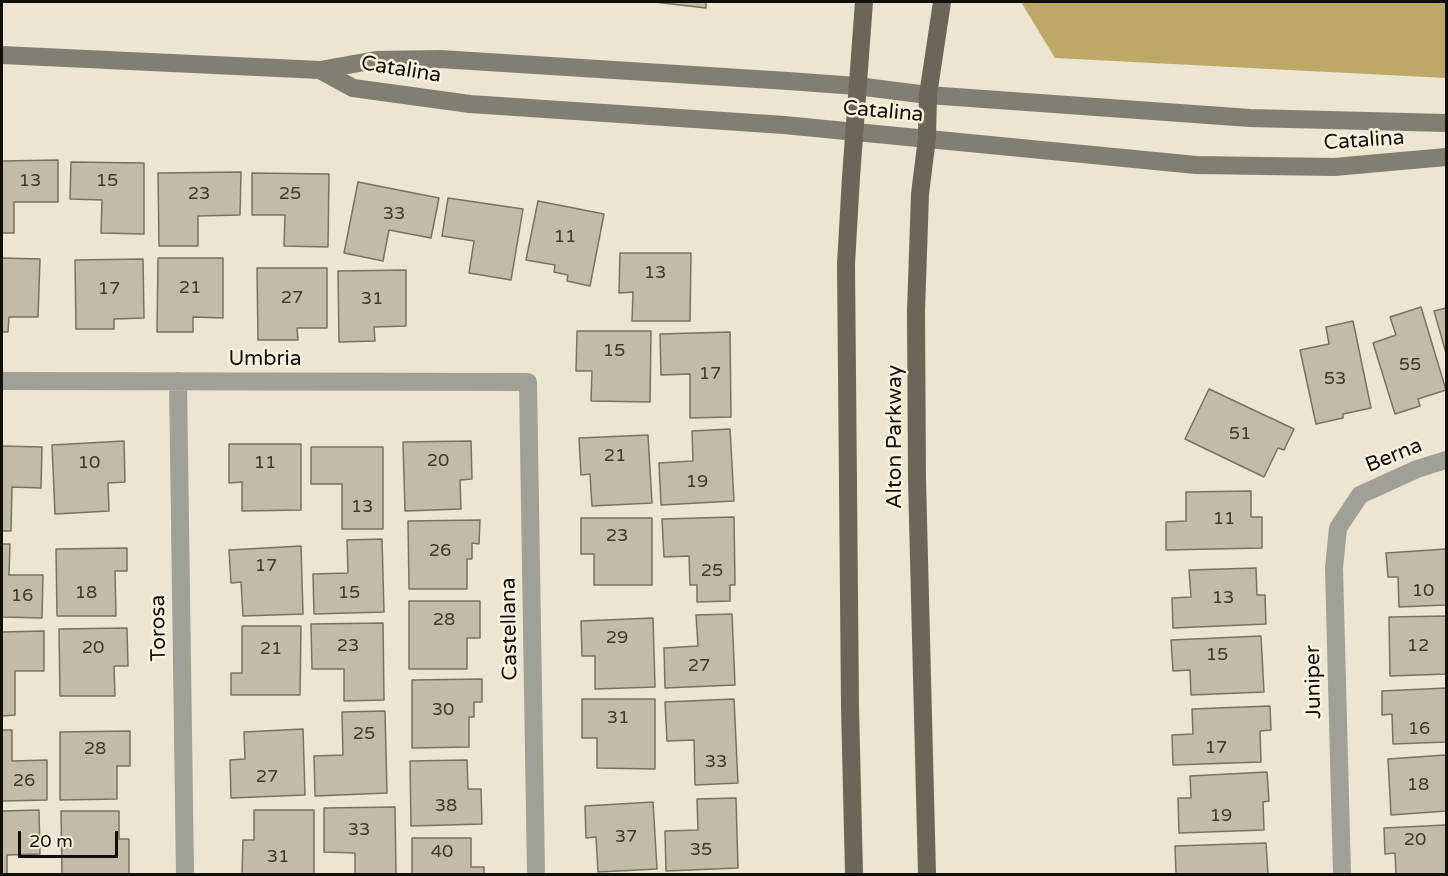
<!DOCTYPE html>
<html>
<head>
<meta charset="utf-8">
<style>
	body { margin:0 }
	#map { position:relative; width:1448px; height:876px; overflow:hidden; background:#ebe5d1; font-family:"Varela Round",sans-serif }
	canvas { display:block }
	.frame { position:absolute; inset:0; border:3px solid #110f08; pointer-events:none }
	.scale { position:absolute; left:18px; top:831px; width:100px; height:27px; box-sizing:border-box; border:3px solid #110f08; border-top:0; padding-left:8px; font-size:18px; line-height:21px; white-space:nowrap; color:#110f08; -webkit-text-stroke:4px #f8f2de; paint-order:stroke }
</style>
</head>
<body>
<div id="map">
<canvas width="1448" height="876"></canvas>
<div class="frame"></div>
<div class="scale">20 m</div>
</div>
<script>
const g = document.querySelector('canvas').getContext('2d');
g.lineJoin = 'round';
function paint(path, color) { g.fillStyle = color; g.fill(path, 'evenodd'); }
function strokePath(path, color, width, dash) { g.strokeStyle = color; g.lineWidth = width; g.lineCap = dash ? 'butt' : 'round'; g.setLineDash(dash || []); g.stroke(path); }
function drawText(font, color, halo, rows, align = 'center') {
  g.font = font + ' "Varela Round",sans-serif'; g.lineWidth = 5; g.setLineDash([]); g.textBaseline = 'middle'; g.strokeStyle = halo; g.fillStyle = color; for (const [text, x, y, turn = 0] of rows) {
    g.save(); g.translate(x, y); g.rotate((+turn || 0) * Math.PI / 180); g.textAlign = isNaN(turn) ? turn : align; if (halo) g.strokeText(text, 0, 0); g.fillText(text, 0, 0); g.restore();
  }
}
paint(new Path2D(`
	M1021 2H1446V78L1055 58Z`), '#bda868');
const building = new Path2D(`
	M654 2H706V8Z
	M58 160V202H14V233H2V161Z
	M71 162 144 163V234L101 233 102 200 70 199Z
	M241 172 240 215 198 216V246H159L158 173Z
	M252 173 329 174 328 247 284 246 285 215H252Z
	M358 182 439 198 431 238 389 230 383 261 344 253Z
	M448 198 523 209 511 280 469 273 474 241 442 236Z
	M538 201 604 214 590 286 567 281 568 275 554 272 555 265 526 260Z
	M620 253H691L690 321H632L633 292 619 293Z
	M2 258 40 259 38 317H9L8 332H2Z
	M158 258H223V318L193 317V332H157Z
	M143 259 144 318 114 319V329H76L75 260Z
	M257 268H327V328H297L298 340H258Z
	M406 270V326L374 327 375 341 339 342 338 271Z
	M1421 307 1446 390 1418 399 1420 406 1395 414 1373 343 1396 335 1390 317Z
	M1446 308V353L1434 311Z
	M1353 321 1371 408 1343 414V418L1316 424 1300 350 1329 344 1326 327Z
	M577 331H651L650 402 591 401 592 371H576Z
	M730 332 731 417 690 418V374L661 375 660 334Z
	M1209 389 1294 429 1284 450 1278 448 1264 477 1185 439Z
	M730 429 734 501 661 505 659 463 693 461 692 431Z
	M648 435 652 503 592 506 590 474 581 475 579 438Z
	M124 441 125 482 108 483 109 511 55 514 52 445Z
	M471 441 472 479 460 480 461 509 405 511 403 442Z
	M229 444H301V510L242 511V482L229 483Z
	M2 446 42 447 41 488 12 487 11 531H2Z
	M311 447H383V529H342V484H311Z
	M1251 491V517H1262V548L1166 550V522L1186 521V492Z
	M734 517 735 585H730V601L697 602V585H690L689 556 664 557 662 519Z
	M581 518H652V585H594V554H581Z
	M480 520 479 544 472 543V559H467V589H409L408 521Z
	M382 539 384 612 314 614 313 574 348 573 347 540Z
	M2 544H10L9 575H43L42 618 2 617Z
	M301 546 303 614 243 616 241 582 231 583 229 550Z
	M127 548V571H115L116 616H57L56 549Z
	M1446 549V605L1399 607 1398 577H1388L1386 553Z
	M1256 568 1257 595H1265L1266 624 1173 628 1172 598 1191 597 1189 570Z
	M409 601H480V638H467V669H409Z
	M732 614 735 685 665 688 664 648 698 646 696 615Z
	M1446 616V674L1390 676 1389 617Z
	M653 618 655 687 595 689V656H582L581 621Z
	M383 623 384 700 344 701V669H312L311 624Z
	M242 626H301L300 695H231V673H242Z
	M127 628 128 666H114L115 696H60L59 629Z
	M44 631V671H15V715L2 716V632Z
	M1261 636 1264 692 1191 695 1190 670 1173 671 1171 640Z
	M482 679V702H474V717H469V747L412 748V680Z
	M1446 688V742L1393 744 1392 714 1382 715V691Z
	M582 699H655V769L597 768V738H582Z
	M734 699 738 783 695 785 694 740 667 741 665 702Z
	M1270 706 1271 730 1260 731 1261 762 1173 765 1172 735 1193 734 1192 709Z
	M385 711 387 793 315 796 314 756 343 755 342 712Z
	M303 729 305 795 231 798 230 760 245 759 244 732Z
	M2 730H12V761L47 760V800L2 801Z
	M130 731V766H117V799L60 800V732Z
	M1446 755V811L1391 815 1388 759Z
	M467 760 468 789H481L482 824 411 826 410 761Z
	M1267 772 1269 801 1263 802 1264 830 1179 833 1178 798H1191L1190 776Z
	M736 798 738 868 666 871 665 831 698 830 697 799Z
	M653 802 657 869 598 872 596 837 586 838 585 806Z
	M395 807 396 874H355V853L324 852V808Z
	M39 810 40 854 7 855V874H2V811Z
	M254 810H314V874H242L243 840H254Z
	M61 811H119V839H129V874H62Z
	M1446 825V874H1396L1395 853 1385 854 1384 828Z
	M412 838H471V867H484V874H412Z
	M1266 843 1268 874H1176L1175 846Z`);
paint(building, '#c1bba8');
strokePath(building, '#787261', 1.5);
strokePath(new Path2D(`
	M2 381 528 382 536 874
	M178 381 185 874
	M1342 874 1334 568 1338 528 1360 495 1417 469 1446 460`), '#a29f97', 18);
strokePath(new Path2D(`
	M2 55 320 70 376 60 440 59 788 81 857 86 928 95 1250 118 1446 123
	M320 70 353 88 470 104 784 125 1196 165 1334 167 1446 157`), '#827e72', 18);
strokePath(new Path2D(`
	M854 874 850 707 846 264 851 177 864 2
	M927 874 917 480 916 311 920 194 927 138 928 95 942 2`), '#6b6658', 18);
drawText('18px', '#3d3a30', null, [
	["13",30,181],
	["15",107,181],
	["23",199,194],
	["25",290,194],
	["33",394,214],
	["11",565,237],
	["13",655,273],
	["21",190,288],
	["17",109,289],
	["27",292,298],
	["31",372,299],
	["15",614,351],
	["55",1410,365],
	["17",710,374],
	["53",1335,379],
	["51",1240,434],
	["21",615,456],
	["20",438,461],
	["10",89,463],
	["11",265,463],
	["19",697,482],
	["13",362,507],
	["11",1224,519],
	["23",617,536],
	["26",440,551],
	["17",266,566],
	["25",712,571],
	["10",1423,591],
	["18",86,593],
	["15",349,593],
	["16",22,596],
	["13",1223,598],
	["28",444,620],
	["29",617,638],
	["23",348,646],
	["12",1418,646],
	["20",93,648],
	["21",271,649],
	["15",1217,655],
	["27",699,666],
	["30",443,710],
	["31",618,718],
	["16",1419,729],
	["25",364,734],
	["17",1216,748],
	["28",95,749],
	["33",716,762],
	["27",267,777],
	["26",24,781],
	["18",1418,785],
	["38",446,806],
	["19",1221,816],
	["33",359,830],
	["37",626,837],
	["20",1415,840],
	["35",701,850],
	["40",442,852],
	["31",278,857]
]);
drawText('21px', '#110f08', '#f8f2de', [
	["Catalina",401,70,9],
	["Catalina",883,112,5],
	["Catalina",1364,141,-4],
	["Umbria",265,359],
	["Alton Parkway",895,437,-90],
	["Berna",1394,456,-22],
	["Torosa",159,628,-91],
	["Castellana",510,629,-91],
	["Juniper",1314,682,-91]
]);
</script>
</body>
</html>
